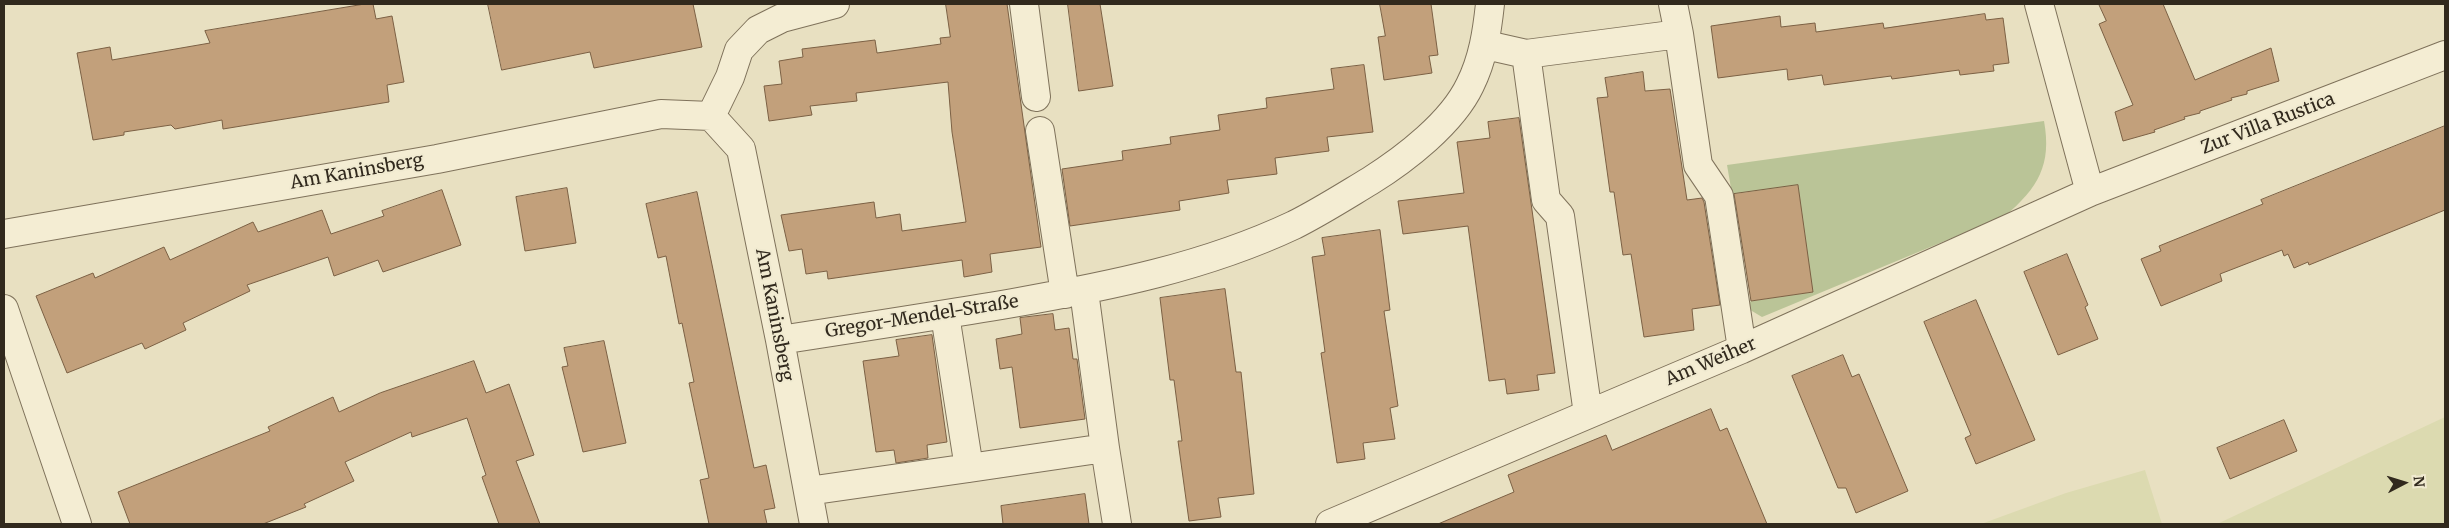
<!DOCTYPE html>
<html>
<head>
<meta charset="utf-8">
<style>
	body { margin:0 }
	#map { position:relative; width:2449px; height:528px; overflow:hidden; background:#e8e0c1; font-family:Merriweather,serif }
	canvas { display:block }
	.frame { position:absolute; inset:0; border:5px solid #31291d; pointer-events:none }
	.north { position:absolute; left:2379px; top:458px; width:50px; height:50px; -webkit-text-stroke:4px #f0ead0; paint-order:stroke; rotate:85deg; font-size:14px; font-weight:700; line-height:20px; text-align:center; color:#31291d }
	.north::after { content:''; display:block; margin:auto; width:18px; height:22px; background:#31291d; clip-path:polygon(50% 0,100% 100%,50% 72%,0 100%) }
</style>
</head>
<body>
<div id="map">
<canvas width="2449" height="528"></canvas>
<div class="frame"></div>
<div class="north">N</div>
</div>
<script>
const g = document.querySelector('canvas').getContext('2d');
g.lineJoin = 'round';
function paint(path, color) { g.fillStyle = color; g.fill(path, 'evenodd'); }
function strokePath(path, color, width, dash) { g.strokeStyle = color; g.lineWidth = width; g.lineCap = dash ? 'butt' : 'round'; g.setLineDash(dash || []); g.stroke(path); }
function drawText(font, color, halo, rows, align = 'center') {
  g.font = font + ' Merriweather,serif'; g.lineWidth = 4; g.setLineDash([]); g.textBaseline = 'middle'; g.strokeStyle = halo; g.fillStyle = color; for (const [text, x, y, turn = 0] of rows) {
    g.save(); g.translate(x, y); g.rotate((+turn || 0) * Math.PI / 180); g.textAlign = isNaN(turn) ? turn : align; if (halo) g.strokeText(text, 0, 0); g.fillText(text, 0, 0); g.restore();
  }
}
paint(new Path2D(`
	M2445 417V524H2217Z
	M2145 470 2162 524H1981L2066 493Z`), '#dcdab0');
paint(new Path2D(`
	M2044 121C2052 165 2038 188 2005 216L1762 317 1747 308 1746 302 1812 292 1798 186 1732 194 1727 165Z`), '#bac497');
const building = new Path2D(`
	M365 4H373L376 19 392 16 404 82 387 85 389 102 223 129 222 120 175 129 171 125 124 132V135L93 140 77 53 110 47 112 60 210 43 205 31Z
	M488 4H693L702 47 594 68 590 52 502 70Z
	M946 4H1007L1041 247 990 254 992 272 964 277 962 260 828 279 827 271 806 274 802 249 789 251 781 215 874 202 876 218 900 214 902 231 966 222 952 132 948 82 856 93 857 101 810 106 812 115 769 121 764 86 782 84 779 61 803 57 802 49 875 40 877 53 941 44 940 38 950 37Z
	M1068 4H1100L1113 86 1079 91Z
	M1380 4H1431L1438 55 1429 56 1432 73 1384 80 1378 37 1385 36Z
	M2099 4H2163L2195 80 2271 48 2279 81 2247 91V94L2231 98 2232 100 2200 111V113L2184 117 2185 119 2154 130 2155 132 2123 141 2115 112 2133 105 2099 24 2106 21Z
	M1985 14 1986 20 2003 18 2009 63 1993 65 1994 71 1960 75 1959 70 1892 79 1891 76 1824 85 1822 75 1788 80 1787 69 1718 78 1711 26 1780 16 1781 27 1815 23 1816 32 1883 23 1884 28Z
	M1364 65 1373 132 1327 137 1329 151 1275 158 1277 174 1227 180 1229 193 1179 201 1180 210 1070 226 1062 169 1123 160 1122 151 1171 144 1170 137 1220 130 1218 115 1267 108 1266 98 1334 89 1331 69Z
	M1643 72 1645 91 1670 89 1687 200 1702 198 1704 202 1720 305 1692 309 1694 330 1644 337 1631 254 1623 255 1614 192H1610L1597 98 1608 97 1605 78Z
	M1519 118 1555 373 1537 375 1539 390 1507 394 1505 379 1489 381 1468 226 1403 234 1398 201 1464 193 1457 142 1490 138 1488 122Z
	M2445 126V210L2309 265 2308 262 2294 268 2288 254 2284 256 2282 250 2220 274 2222 281 2161 306 2141 259 2161 251 2159 246 2263 204 2261 200Z
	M1798 185 1813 292 1751 301 1734 194Z
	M567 188 576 243 525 251 516 197Z
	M442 190 461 245 383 272 378 260 334 276 328 257 247 285 250 291 183 323 186 330 145 349 142 343 67 373 36 296 93 273 95 278 164 247 170 260 253 222 258 232 322 210 331 234 384 216 382 211Z
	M697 192 754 468 766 465 775 508 764 510 767 524H709L700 480 709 478 689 383 694 382 682 323 679 324 666 256 658 258 646 204Z
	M1380 230 1390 310 1384 311 1398 406 1390 408 1395 439 1363 443 1365 459 1337 463 1321 353 1325 352 1312 257 1325 255 1322 238Z
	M2067 254 2088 305 2085 307 2098 339 2058 355 2024 272Z
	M1225 289 1236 372H1241L1254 494 1218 498 1221 517 1189 521 1178 441H1182L1174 380H1170L1160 298Z
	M1976 300 2035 440 1976 464 1965 438 1971 435 1924 322Z
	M1053 314 1055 330 1069 328 1073 359H1077L1085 419 1020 428 1012 367 1000 369 996 339 1022 334 1020 318Z
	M932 335 947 442 927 445 928 458 896 463 894 450 876 452 863 361 899 356 896 340Z
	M604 341 626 443 583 452 562 367 568 366 564 348Z
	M1843 355 1852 377 1859 374 1908 491 1856 513 1846 488H1838L1792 376Z
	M474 361 486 393 509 384 534 455 516 461 540 524H499L482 477 486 475 467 418 412 437 411 432 345 462 354 481 304 504 306 507 263 524H130L118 492 270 431 268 427 333 397 339 412 380 393Z
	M1711 409 1720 431 1727 428 1767 524H1438L1514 492 1508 475 1606 435 1612 450Z
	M2284 420 2297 451 2230 479 2217 448Z
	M1085 494 1089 524H1003L1001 506Z`);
paint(building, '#c2a07b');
strokePath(building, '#7b6044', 1);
const minor = new Path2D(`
	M1024 4 1036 97
	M1673 4 1679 34
	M2039 4 2090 192
	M1486 45 1526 54 1679 34 1698 165 1719 196 1742 349
	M1526 54 1546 200 1560 216 1588 414
	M711 116 730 77 739 50 758 30 782 18 835 4
	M1040 131 1065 294
	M4 234 437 159 661 114 711 116 741 149 780 340 814 524
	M4 309 77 524
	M945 315 969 468 1105 448 1084 291
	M780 340C858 328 936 316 1013 303 1109 286 1205 267 1294 225 1320 212 1345 196 1370 181 1405 159 1452 123 1470 85 1483 59 1487 32 1490 4
	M1105 448 1117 524
	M808 491 969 468
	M1330 524 1742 349 2090 192 2445 55`);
strokePath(minor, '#7f725b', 30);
strokePath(minor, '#f4edd3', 28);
drawText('18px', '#31291d', '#f0ead0', [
	["Zur Villa Rustica",2268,124,-21],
	["Am Kaninsberg",357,172,-10],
	["Am Kaninsberg",774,315,79],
	["Gregor-Mendel-Straße",922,317,-9],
	["Am Weiher",1711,362,-23]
]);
</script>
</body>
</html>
